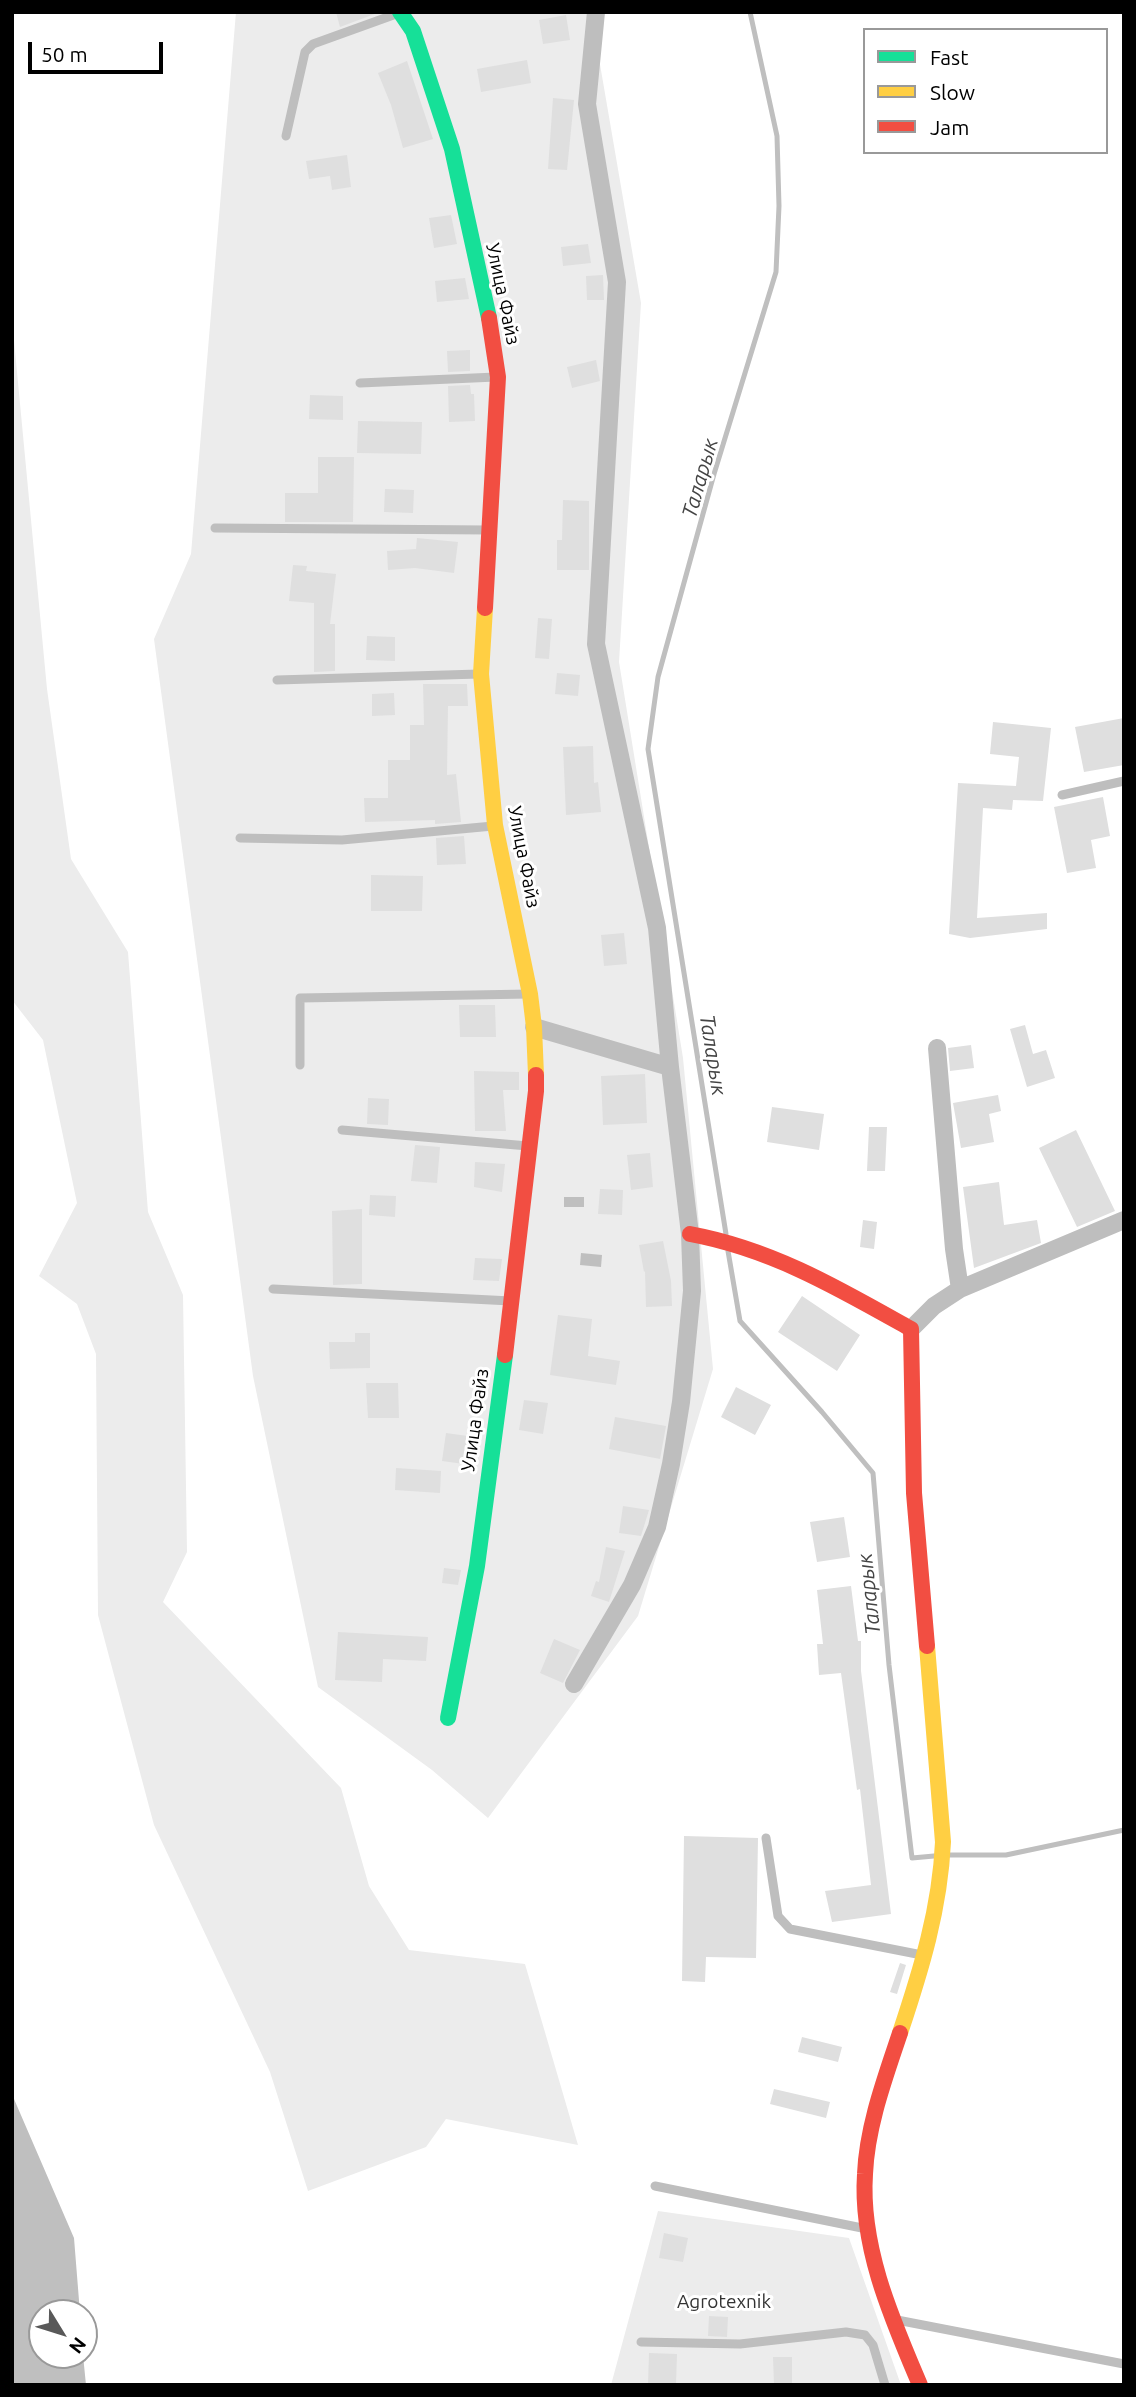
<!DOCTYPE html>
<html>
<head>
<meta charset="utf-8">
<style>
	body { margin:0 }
	#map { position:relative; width:1136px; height:2397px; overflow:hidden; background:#fff; font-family:Ubuntu,sans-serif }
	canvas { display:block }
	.frame { position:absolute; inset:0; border:14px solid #000; pointer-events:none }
	.legend { position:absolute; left:863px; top:28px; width:245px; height:126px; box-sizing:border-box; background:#fff; border:2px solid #999; margin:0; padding:9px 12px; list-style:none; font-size:21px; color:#000 }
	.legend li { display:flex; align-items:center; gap:14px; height:35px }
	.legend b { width:35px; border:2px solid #999 }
	.north { position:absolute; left:28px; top:2299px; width:70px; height:70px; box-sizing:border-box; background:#fff; border:2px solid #999; border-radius:50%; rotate:128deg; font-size:19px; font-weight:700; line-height:28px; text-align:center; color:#000 }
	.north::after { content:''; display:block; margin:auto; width:24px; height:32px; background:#595959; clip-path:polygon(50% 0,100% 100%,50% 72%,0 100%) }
	.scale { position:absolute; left:28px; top:42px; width:135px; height:32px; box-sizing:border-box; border:4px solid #000; border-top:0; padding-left:9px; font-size:21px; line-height:24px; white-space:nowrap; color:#000; -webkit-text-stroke:5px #fff; paint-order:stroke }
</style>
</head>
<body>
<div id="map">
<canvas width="1136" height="2397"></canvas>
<div class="frame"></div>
<ul class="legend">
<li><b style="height:9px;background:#16e098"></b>Fast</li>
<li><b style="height:9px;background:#ffcf43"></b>Slow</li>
<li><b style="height:9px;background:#f24e42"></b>Jam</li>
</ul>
<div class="north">N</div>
<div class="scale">50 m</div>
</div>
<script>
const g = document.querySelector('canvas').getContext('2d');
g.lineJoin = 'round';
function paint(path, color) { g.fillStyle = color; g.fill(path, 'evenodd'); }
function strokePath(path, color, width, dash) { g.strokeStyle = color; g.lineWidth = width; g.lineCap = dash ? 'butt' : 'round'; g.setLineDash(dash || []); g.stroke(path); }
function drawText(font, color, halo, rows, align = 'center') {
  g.font = font + ' Ubuntu,sans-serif'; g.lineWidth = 6; g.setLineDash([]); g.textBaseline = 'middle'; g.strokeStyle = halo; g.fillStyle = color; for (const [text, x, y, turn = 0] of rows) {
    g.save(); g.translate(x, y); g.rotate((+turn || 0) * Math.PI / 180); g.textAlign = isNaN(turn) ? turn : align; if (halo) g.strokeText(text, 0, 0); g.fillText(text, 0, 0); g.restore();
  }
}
paint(new Path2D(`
	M236 12H591L641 303 619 662 683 1058 713 1369 638 1616 488 1818 432 1770 318 1687 253 1376 154 639 191 554Z
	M12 319 47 689 71 859 128 952 148 1212 183 1295 187 1552 163 1602 341 1788 369 1886 409 1950 525 1964 578 2145 446 2119 426 2147 308 2191 270 2072 154 1825 98 1615 96 1354 77 1304 39 1276 77 1203 43 1040 12 1000Z
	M658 2211 849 2238 901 2385H611Z`), '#ececec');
paint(new Path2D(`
	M564 1197H584V1207H564Z
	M581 1253 602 1255 601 1267 580 1265Z
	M12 2081 14 2099 74 2238 80 2313H42V2355H83L86 2385H12Z`), '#bfbfbf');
strokePath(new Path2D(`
	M726 1234 648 749 658 677 714 474 776 272 779 206 777 136 750 12
	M728 1251 740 1321 822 1412 873 1473 889 1665 912 1858 934 1856
	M948 1855H1006L1124 1830`), '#bfbfbf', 5);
paint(new Path2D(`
	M336 12H380L340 27Z
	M566 15 570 40 543 44 539 20Z
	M527 60 531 83 481 92 477 69Z
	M407 61 433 139 403 148 391 105 378 73Z
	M553 98 574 100 567 170 548 169Z
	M347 155 351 187 332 190 330 176 309 179 306 161Z
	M451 215 457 244 434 248 429 218Z
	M588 244 591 263 563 266 561 247Z
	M603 275 604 300H587L586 276Z
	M465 278 469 299 437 302 435 281Z
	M470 350V371L448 372 447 351Z
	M596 360 600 381 572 388 567 367Z
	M470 385 471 394H474L475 421 449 422 448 386Z
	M310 395 343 396V420L309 419Z
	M358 421 422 422 421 454 357 453Z
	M318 457H354L353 522H285V493H318Z
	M385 489 414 490 413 513 384 512Z
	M563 500 589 501V570H557V540H562Z
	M417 538 458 542 454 573 415 568 388 570 387 551 416 549Z
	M293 565 307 566 306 571 336 574 330 624H335V671L314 672V603L289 601Z
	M538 618 552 619 549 659 535 658Z
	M367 636 395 637V661L366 660Z
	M557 673 580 675 578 696 555 694Z
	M423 684H467L468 706H448L447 775 456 774 461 822 435 824V820L365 822 364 798H388V760H410V725H424Z
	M394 693 395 715 372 716V694Z
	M1124 718V765L1084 772 1075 727Z
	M993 722 1051 728 1043 801 1013 800 1012 810 983 808 977 918 1047 913V929L970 938 949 934 958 783 1016 786 1019 757 990 754Z
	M593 746 594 783 598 782 601 812 566 815 563 747Z
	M1103 797 1110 836 1091 840 1096 868 1067 873 1054 807Z
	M464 836 466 864 437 865 436 838Z
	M371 875 423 876 422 911H371Z
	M624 933 627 964 604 966 601 935Z
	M459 1005H495L496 1037H460Z
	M1025 1025 1033 1054 1046 1050 1055 1078 1027 1087 1010 1029Z
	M971 1045 974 1068 950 1071 948 1048Z
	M474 1071 519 1072V1090H503L506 1131H475Z
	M645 1074 647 1123 603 1125 601 1076Z
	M998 1095 1001 1111 989 1114 994 1142 961 1148 953 1103Z
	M368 1098 389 1099 388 1125 367 1124Z
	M772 1107 824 1114 819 1150 767 1142Z
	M869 1127H887L885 1171H867Z
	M1076 1130 1115 1211 1077 1227 1039 1148Z
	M415 1145 440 1147 437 1183 411 1181Z
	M650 1153 653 1187 631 1190 627 1155Z
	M475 1162 505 1164 502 1192 474 1187Z
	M999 1182 1004 1225 1037 1220 1041 1243 974 1268 963 1187Z
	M600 1189 623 1190 622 1215 598 1214Z
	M370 1195 396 1196 395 1217 369 1215Z
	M362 1209V1284L333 1285 332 1211Z
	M863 1220 877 1222 874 1249 860 1247Z
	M663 1241 671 1281 672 1306 646 1307 645 1271 644 1272 639 1245Z
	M475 1258 502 1259 499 1281 473 1280Z
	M802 1296 860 1335 837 1371 778 1332Z
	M558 1315 592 1319 588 1356 620 1361 616 1385 550 1375Z
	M355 1333H370V1368L330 1369 329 1342H355Z
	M366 1383H398L399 1418H368Z
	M736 1387 771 1405 755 1435 721 1417Z
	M524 1400 548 1403 543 1434 519 1430Z
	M615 1417 666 1426 660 1459 609 1449Z
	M446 1433 475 1437 471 1465 442 1461Z
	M396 1468 441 1471 440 1493 395 1490Z
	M623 1506 649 1510 641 1536 619 1533Z
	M844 1517 850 1557 817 1562 810 1522Z
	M606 1547 625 1551 609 1602 591 1596 596 1581 599 1582Z
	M444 1568 461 1570 458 1585 442 1583Z
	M851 1586 858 1641H861V1671L891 1914 832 1922 825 1891 871 1885 860 1789 857 1790 841 1673 819 1675 817 1644H823L817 1590Z
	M338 1632 428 1637 426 1661 383 1659 382 1682 335 1680Z
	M554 1639 580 1650 563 1683 540 1673Z
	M684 1836 758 1838 756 1958 706 1957 705 1982 682 1981Z
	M900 1963 906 1965 897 1994 890 1992Z
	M802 2037 842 2047 838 2062 798 2052Z
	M774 2089 830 2102 826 2118 770 2104Z
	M664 2233 688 2238 683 2262 659 2258Z
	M709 2316 728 2317 727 2337 708 2336Z
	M649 2353 677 2354 676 2385H648Z
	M773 2357H792V2385H774Z`), '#dfdfdf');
strokePath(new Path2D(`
	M286 136 305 52 313 44 399 13
	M360 383 496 377
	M215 528 489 530
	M277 680 479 674
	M1062 795 1124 781
	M240 838 342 840 493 826
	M300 1065V998L529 994
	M342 1130 528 1146
	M273 1289 511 1301
	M766 1838 778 1916 790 1929 922 1955
	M655 2186 867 2229
	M897 2320 1124 2364
	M641 2342 740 2344 846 2332 865 2335 873 2345 885 2385`), '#bebebe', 9);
strokePath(new Path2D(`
	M534 1027 670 1067
	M937 1048 954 1249 960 1289
	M911 1329 934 1306 960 1289 1124 1220
	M574 1684 632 1585 657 1527 671 1464 681 1402 692 1291 690 1234 670 1067 657 928 596 644 617 282 587 104 596 12`), '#bebebe', 18);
strokePath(new Path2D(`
	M400 12 413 31 452 149 489 318
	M448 1718 477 1566 505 1355`), '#16e098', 16);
strokePath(new Path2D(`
	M485 608 481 674 495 825 530 994 534 1027 536 1075
	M900 2033C921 1970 940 1909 943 1842L927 1646`), '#ffcf43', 16);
strokePath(new Path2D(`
	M485 608 498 377 489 318
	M690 1234C772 1249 840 1289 911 1329L914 1493 927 1646
	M505 1355 536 1091V1075
	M900 2033C885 2078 867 2126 865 2174 860 2247 892 2319 920 2385`), '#f24e42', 16);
drawText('19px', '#000', '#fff', [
	["Улица Файз",503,294,78],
	["Улица Файз",524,857,79],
	["Улица Файз",475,1420,-82]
]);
drawText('19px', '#333', '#fff', [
	["Agrotexnik",724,2302]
]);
drawText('italic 21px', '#444', '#fff', [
	["Таларык",700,478,-74],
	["Таларык",713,1055,81],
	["Таларык",869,1594,-96]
]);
</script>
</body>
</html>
